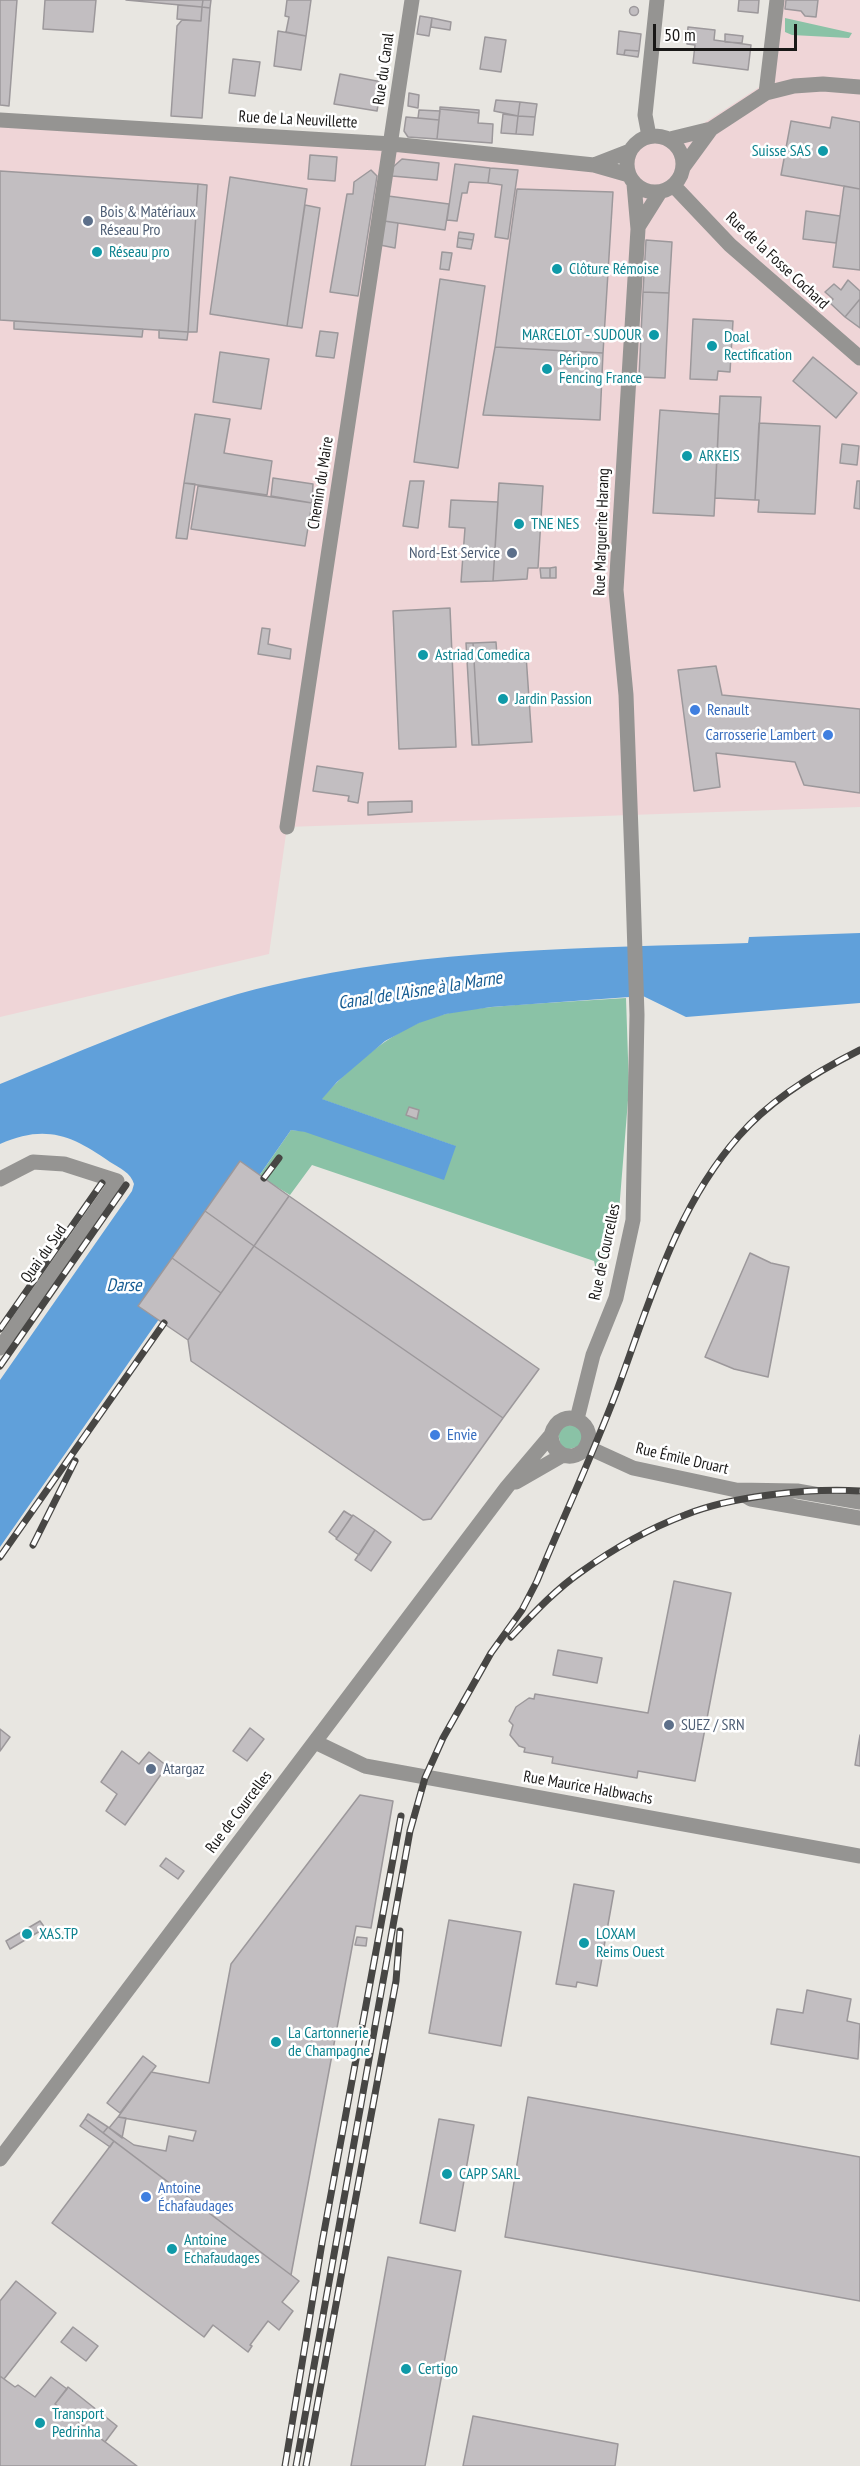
<!DOCTYPE html>
<html>
<head>
<meta charset="utf-8">
<style>
	body { margin:0 }
	#map { position:relative; width:860px; height:2466px; overflow:hidden; background:#e8e6e1; font-family:"PT Sans Narrow",sans-serif }
	canvas { display:block }
	.scale { position:absolute; left:653px; top:24px; width:144px; height:27px; box-sizing:border-box; border:3px solid #191817; border-top:0; padding-left:8px; font-size:18px; line-height:21px; white-space:nowrap; color:#191817; -webkit-text-stroke:4px #fff; paint-order:stroke }
</style>
</head>
<body>
<div id="map">
<canvas width="860" height="2466"></canvas>
<div class="scale">50 m</div>
</div>
<script>
const g = document.querySelector('canvas').getContext('2d');
g.lineJoin = 'round';
function paint(path, color) { g.fillStyle = color; g.fill(path, 'evenodd'); }
function strokePath(path, color, width, dash) { g.strokeStyle = color; g.lineWidth = width; g.lineCap = dash ? 'butt' : 'round'; g.setLineDash(dash || []); g.stroke(path); }
function drawText(font, color, halo, rows, align = 'center') {
  g.font = font + ' "PT Sans Narrow",sans-serif'; g.lineWidth = 5; g.setLineDash([]); g.textBaseline = 'middle'; g.strokeStyle = halo; g.fillStyle = color; for (const [text, x, y, turn = 0] of rows) {
    g.save(); g.translate(x, y); g.rotate((+turn || 0) * Math.PI / 180); g.textAlign = isNaN(turn) ? turn : align; if (halo) g.strokeText(text, 0, 0); g.fillText(text, 0, 0); g.restore();
  }
}
paint(new Path2D(`
	M777 0H860V807L287 827 269 954 0 1017V118L392 144 629 175 641 139 684 136 767 82Z`), '#efd5d7');
paint(new Path2D(`
	M785 18 852 33 849 38 792 35 785 32Z
	M626 998 629 1088 619 1211 610 1236 601 1294 594 1261 312 1165 290 1195 259 1176 291 1130 455 1146 321 1099C349 1069 381 1040 418 1023 452 1008 493 1007 530 1004 562 1002 594 1000 626 998Z
	M561 1425 580 1426 584 1445 562 1451 557 1429Z`), '#8ac2a6');
paint(new Path2D(`
	M860 933V1003L686 1017 643 996 491 1007 446 1014 419 1023 385 1041 337 1082 322 1099 456 1146 444 1180 305 1132 291 1130 0 1547V1380L132 1191 134 1184C131 1173 120 1168 110 1162 72 1135 45 1124 0 1144V1084C89 1048 179 1007 273 985 429 948 589 948 748 943L749 937Z`), '#60a0da');
const building = new Path2D(`
	M0 0H17L9 106 0 105Z
	M45 0H96L93 32 43 29Z
	M126 0H203L202 7Z
	M203 0H211L210 8 202 7Z
	M287 0H311L306 36 286 32 289 17 285 16Z
	M739 0H759L758 13 738 11Z
	M786 0H818L816 17 805 16 801 11 785 9Z
	M178 5 202 7 201 21 177 19Z
	M629.5 11a4.5 4.5 0 1 1 9 0a4.5 4.5 0 1 1-9 0Z
	M202 7 210 8 202 118 171 116 177 26 182 20 201 21Z
	M420 16 432 18 429 36 417 34Z
	M432 18 451 22 450 30 431 27Z
	M688 27 715 30 714 40 751 45 748 70 693 63 695 45 687 44Z
	M278 31 306 36 301 70 274 66Z
	M619 31 641 34 639 51 625 50 624 55 617 54Z
	M725 34 743 36 742 43 725 42Z
	M485 37 506 40 501 72 480 69Z
	M625 50 639 51 638 57 624 55Z
	M233 59 260 62 255 96 229 93Z
	M340 74 382 82 377 111 334 104Z
	M409 93 419 95 418 108 408 106Z
	M496 100 520 102 518 116 494 111Z
	M520 102 537 104 535 117 518 116Z
	M440 107 479 110V113L440 109Z
	M440 109 479 113 478 123 493 124 492 143 437 139Z
	M419 110 440 111 439 120 418 118Z
	M503 114 518 116 516 134 501 133Z
	M518 116 535 117 533 135 516 134Z
	M406 117 439 120 437 139 408 137 404 131Z
	M832 117 860 122V189L781 175 791 121 830 128Z
	M310 155 337 157 335 181 308 179Z
	M402 159 439 163 437 180 392 176 393 167Z
	M455 164 490 168 488 183 469 182 467 193H462L457 221 447 220Z
	M490 168 518 170 508 239 495 237 502 185 488 183Z
	M371 170 377 176 358 296 330 292 347 194H353L354 182Z
	M0 171 198 184 188 332 0 320Z
	M230 177 307 189 287 326 210 314Z
	M198 184 207 185 197 332H188Z
	M844 186 860 189V270L833 267Z
	M517 189 613 192 603 353 495 347Z
	M388 196 449 204 445 230 384 221Z
	M305 205 320 208 302 328 287 326Z
	M806 211 840 216 836 243 803 239Z
	M384 221 398 223 395 248 380 245Z
	M459 232 474 234 473 240 458 238Z
	M458 238 473 240 471 249 457 247Z
	M646 240 672 242 669 293 643 292Z
	M442 252 452 253 449 270 440 269Z
	M440 279 485 286 458 468 414 462Z
	M848 280 860 291V299L845 317 830 303 833 299 825 292 834 284 841 290Z
	M643 292 669 293 665 378 639 377Z
	M860 299V328L845 317Z
	M693 319 733 321 730 372 718 371 717 380 690 379Z
	M14 321 143 329 142 337 14 329Z
	M159 330 188 332 187 340 159 338Z
	M320 331 338 333 334 358 316 356Z
	M495 347 603 353 600 420 483 415Z
	M220 352 269 359 261 409 213 402Z
	M813 357 857 393 836 418 793 381Z
	M720 396 761 397 755 500 715 498Z
	M660 410 719 414 714 516 653 513Z
	M195 414 230 419 224 453 272 461 267 495 184 483Z
	M759 423 820 426 815 514 758 512 759 500H755Z
	M842 444 859 446 857 465 840 463Z
	M273 478 313 484 312 503 271 496Z
	M410 481H424L418 528 403 526Z
	M857 481H860V509L854 508Z
	M184 483 195 484 187 539 176 538Z
	M499 483 543 486 538 568H528L527 579 493 581Z
	M198 486 312 503 305 546 191 529Z
	M451 500 498 502 493 581 461 582 465 528 449 527Z
	M556 567V578H550V568Z
	M540 568H550V578H541Z
	M450 608 456 747 399 749 393 611Z
	M262 628 270 629 268 644 291 649 290 659 258 654Z
	M496 642 497 656 526 655 532 742 479 745 473 643Z
	M466 643H473L479 745H472Z
	M716 666 722 695 860 709V793L804 785 795 762 716 753 720 787 694 791 678 670Z
	M317 766 363 773 358 803 348 801 349 796 313 791Z
	M412 801V812L368 815V802Z
	M409 1107 419 1110 417 1119 406 1115Z
	M240 1161 289 1196 254 1246 205 1211Z
	M289 1196 539 1369 503 1418 254 1246Z
	M205 1211 254 1246 221 1293 172 1258Z
	M254 1246 503 1418 431 1519 423 1520 191 1361 188 1340Z
	M750 1253 771 1263 789 1267 768 1377 734 1369 705 1357Z
	M172 1258 221 1293 188 1340 138 1306Z
	M344 1511 352 1516 337 1538 329 1532Z
	M353 1515 375 1530 359 1555 336 1539Z
	M375 1530 391 1542 371 1571 355 1560Z
	M674 1581 731 1593 695 1781 638 1771 637 1778 552 1763 553 1757 524 1752 525 1748 519 1746 510 1735 513 1725 509 1721 516 1707 529 1698 534 1699 535 1694 648 1713Z
	M558 1650 602 1658 597 1683 553 1675Z
	M250 1728 264 1739 247 1761 233 1751Z
	M0 1729 10 1737 0 1751Z
	M860 1735V1766L855 1765Z
	M122 1751 139 1764 149 1752 167 1766 125 1825 106 1811 117 1794 101 1782Z
	M360 1795 393 1801 371 1928 356 1926 291 2275 103 2133 108 2127 134 2145 166 2151 169 2136 193 2141 196 2131 118 2117 151 2072 209 2083 231 1964Z
	M166 1858 184 1871 178 1879 160 1866Z
	M574 1884 614 1891 597 1986 577 1982 576 1987 556 1984Z
	M449 1920 521 1932 501 2046 429 2033Z
	M40 1921 45 1928 10 1949 6 1941Z
	M357 1937 367 1938 366 1946 355 1945Z
	M807 1990 851 1999 847 2021 860 2024 858 2059 771 2044 777 2009 803 2013Z
	M143 2056 156 2066 120 2113 107 2103Z
	M528 2097 860 2157V2301L505 2237Z
	M88 2114 108 2127 103 2133 85 2119Z
	M118 2117 126 2118 122 2138 109 2128Z
	M85 2119 114 2141 110 2147 80 2126Z
	M439 2119 474 2125 455 2231 420 2223Z
	M114 2141 299 2281 282 2302 293 2311 279 2330 268 2321 250 2345 252 2346 248 2352 213 2325 204 2337 52 2223Z
	M388 2257 461 2271 425 2466H351Z
	M16 2281 56 2313 4 2379 0 2376V2301Z
	M73 2327 98 2346 86 2361 61 2342Z
	M0 2376 15 2387 18 2385 35 2397 51 2377 67 2389 55 2404 137 2466H0Z
	M68 2387 117 2426 105 2442 55 2404Z
	M473 2416 618 2444 615 2466H463Z`);
paint(building, '#c2bec1');
strokePath(building, '#9c989b', 1.5);
strokePath(new Path2D(`
	M766 93 777 0
	M0 120 392 144 594 165 629 175
	M627 164a28 28 0 1 1 56 0a28 28 0 1 1-56 0Z
	M649 136 645 115 657 0
	M670 139 711 129
	M594 165 630 151
	M684 166 711 129 766 93 794 86 823 84 860 87
	M674 186 730 245 860 358
	M638 227 660 192
	M287 827 412 0
	M0 1179 33 1162 64 1164 117 1181 0 1348
	M577 1419 593 1355 616 1298 633 1220 637 1015 632 859 626 695 616 590 638 229 634 184
	M587 1447 633 1468 736 1490 797 1491 860 1502
	M516 1482 563 1455
	M746 1496 751 1499 860 1518
	M315 1742 365 1766 860 1856
	M0 2159 507 1487 551 1435C561 1401 604 1425 583 1451 568 1462 552 1454 551 1435`), '#959492', 15);
const rail = new Path2D(`
	M264 1178 279 1158
	M0 1329 102 1183
	M0 1366 126 1185
	M33 1545 75 1461
	M0 1557 164 1323
	M511 1637C533 1614 555 1590 581 1572 613 1549 648 1529 685 1515 731 1496 810 1488 860 1491
	M285 2466 322 2243 401 1816
	M296 2466 410 1831 425 1778 443 1738 491 1653 522 1610 537 1581C563 1518 592 1456 616 1393 649 1305 675 1208 739 1136 771 1099 816 1072 860 1050
	M306 2466 396 1981 400 1931`);
strokePath(rail, '#474644', 7);
strokePath(rail, '#fff', 4.5, [14]);
for (const [x, y, r, color] of [
	[823,151,6,"#0f9aa8"],
	[88,221,6,"#5c6f8a"],
	[97,252,6,"#0f9aa8"],
	[557,269,6,"#0f9aa8"],
	[654,335,6,"#0f9aa8"],
	[712,346,6,"#0f9aa8"],
	[547,369,6,"#0f9aa8"],
	[687,456,6,"#0f9aa8"],
	[519,524,6,"#0f9aa8"],
	[512,553,6,"#5c6f8a"],
	[423,655,6,"#0f9aa8"],
	[503,699,6,"#0f9aa8"],
	[695,710,6,"#3f7fe0"],
	[828,735,6,"#3f7fe0"],
	[435,1435,6,"#3f7fe0"],
	[669,1725,6,"#5c6f8a"],
	[151,1769,6,"#5c6f8a"],
	[27,1934,6,"#0f9aa8"],
	[584,1943,6,"#0f9aa8"],
	[276,2042,6,"#0f9aa8"],
	[447,2174,6,"#0f9aa8"],
	[146,2197,6,"#3f7fe0"],
	[172,2249,6,"#0f9aa8"],
	[406,2369,6,"#0f9aa8"],
	[40,2423,6,"#0f9aa8"]
]) { const dot = new Path2D(); dot.arc(x, y, r, 0, 2 * Math.PI); g.fillStyle = color; g.fill(dot); strokePath(dot, '#fff', 2); }
drawText('16px', '#191817', '#fff', [
	["Rue du Canal",384,69,-82],
	["Rue de La Neuvillette",298,120,3],
	["Rue de la Fosse Cochard",777,261,43],
	["Chemin du Maire",321,483,-81],
	["Rue Marguerite Harang",602,532,-88],
	["Rue de Courcelles",605,1252,-78],
	["Quai du Sud",44,1254,-55],
	["Rue Émile Druart",682,1459,13],
	["Rue Maurice Halbwachs",588,1788,10],
	["Rue de Courcelles",239,1812,-53]
]);
drawText('16px', '#0d838f', '#fff', [
	["Suisse SAS",811,151,"right"],
	["Réseau pro",109,252],
	["Clôture Rémoise",569,269],
	["MARCELOT - SUDOUR",642,335,"right"],
	["Doal",724,337],
	["Rectification",724,355],
	["Péripro",559,360],
	["Fencing France",559,378],
	["ARKEIS",699,456],
	["TNE NES",531,524],
	["Astriad Comedica",435,655],
	["Jardin Passion",515,699],
	["XAS.TP",39,1934],
	["LOXAM",596,1934],
	["Reims Ouest",596,1952],
	["La Cartonnerie",288,2033],
	["de Champagne",288,2051],
	["CAPP SARL",459,2174],
	["Antoine",184,2240],
	["Echafaudages",184,2258],
	["Certigo",418,2369],
	["Transport",52,2414],
	["Pedrinha",52,2432]
], 'left');
drawText('16px', '#4e5e75', '#fff', [
	["Bois & Matériaux",100,212],
	["Réseau Pro",100,230],
	["Nord-Est Service",500,553,"right"],
	["SUEZ / SRN",681,1725],
	["Atargaz",163,1769]
], 'left');
drawText('16px', '#366cbe', '#fff', [
	["Renault",707,710],
	["Carrosserie Lambert",816,735,"right"],
	["Envie",447,1435],
	["Antoine",158,2188],
	["Échafaudages",158,2206]
], 'left');
drawText('italic 18px', '#155b92', '#fff', [
	["Canal de l'Aisne à la Marne",420,991,-9],
	["Darse",124,1286]
]);
</script>
</body>
</html>
